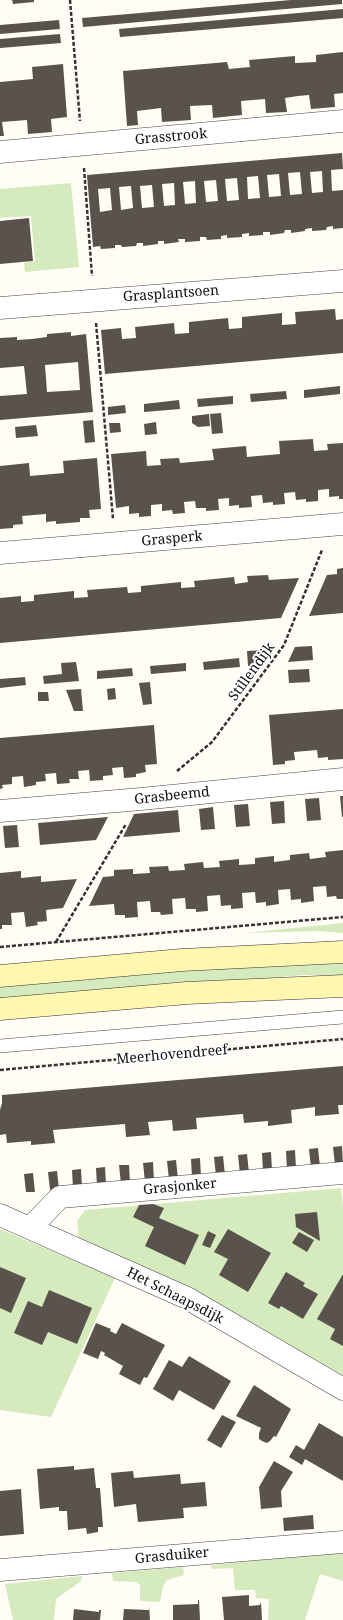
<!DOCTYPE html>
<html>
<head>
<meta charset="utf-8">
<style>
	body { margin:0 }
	canvas { display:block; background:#fffdf5 }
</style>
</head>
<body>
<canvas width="343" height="1620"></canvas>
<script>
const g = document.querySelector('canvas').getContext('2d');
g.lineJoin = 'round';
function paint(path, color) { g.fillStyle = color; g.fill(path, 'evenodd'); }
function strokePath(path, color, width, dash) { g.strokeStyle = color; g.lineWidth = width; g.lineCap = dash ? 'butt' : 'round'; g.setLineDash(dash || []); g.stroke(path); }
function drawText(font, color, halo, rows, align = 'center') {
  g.font = font + ' "Noto Serif",serif'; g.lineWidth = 4; g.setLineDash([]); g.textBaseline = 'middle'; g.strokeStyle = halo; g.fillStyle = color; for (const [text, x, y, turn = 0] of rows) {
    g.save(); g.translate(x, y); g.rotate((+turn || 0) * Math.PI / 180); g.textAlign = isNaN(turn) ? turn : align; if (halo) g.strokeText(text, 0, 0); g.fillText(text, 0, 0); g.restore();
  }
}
paint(new Path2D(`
	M71 183 79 267 25 272 24 263 35 261 31 216 0 218V189Z
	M343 923V933L320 931 244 933Z
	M343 958V975H304L0 1001V983Z
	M341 1188 343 1207V1376L195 1290 79 1239 77 1221 85 1210Z
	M0 1229 115 1278 51 1417 0 1410Z
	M343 1552V1581L320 1574 305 1620H268L269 1599 256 1598 255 1590H235L233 1568 212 1569 211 1565Z
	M183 1567 184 1575 167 1580 163 1587 160 1602 140 1601V1585L136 1582 113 1581 112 1573Z
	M82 1576 81 1581 56 1599 54 1620H13L5 1584Z`), '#d5ebbd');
paint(new Path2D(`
	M12 0H34V2L13 4Z
	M291 0H342V4L83 27 82 18Z
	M343 9V18L120 37 119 29Z
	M59 20 60 29 0 34V25Z
	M60 34 61 43 0 48V39Z
	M343 52V93L334 94 335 107 311 109 309 95 298 96 285 98 287 112 266 113 265 99 241 101 242 115 213 118 212 105 190 106 191 120 162 122 161 108 137 111 138 125 127 126 123 71 227 62 229 69 250 67 249 60 295 56V63L316 62V55Z
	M63 64 67 117 51 119 52 132 28 134 27 120 2 122 4 136H0V82L33 79 32 67Z
	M342 153 343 169 331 170 332 191 343 190V228L333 229V226L327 227 326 230 312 231V228L305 229V231L291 233V230H285L284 233 270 235V232H263V235L249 236V233L242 234V237L227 238V235L221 236V239L207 240 206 237H200V241L185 242V239H178L179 242 164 244V241H158V244L143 246V243H137L136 246 122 247 121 245H115V248L101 249 100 246 93 247 87 175ZM322 171 323 192 312 193 310 172ZM300 172 302 194 290 195 288 173ZM279 174 281 196 269 197 267 175ZM258 176 260 198 248 199 247 177ZM237 178 239 200 227 201 225 179ZM216 180 218 201 206 202 204 181ZM195 181 196 203 185 204 183 182ZM174 183 175 205 164 206 162 184ZM152 185 154 207 142 208 140 186ZM131 186 133 208 121 210 119 187ZM110 188 112 210 100 212 98 189Z
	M29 218 33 261 0 264V221Z
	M335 309 336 320 343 319V353L105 374 101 330 121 328 122 339 136 338 135 327 174 323 175 334 189 333V322L228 318 229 329 242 328V317L282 313V325L296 324 295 312Z
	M71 332V336L86 334 93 412 0 420V396L27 394 24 366 0 368V338L17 337V340L32 339 47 337V334ZM78 362 80 390 47 392 45 365Z
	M340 386V394L304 398V390Z
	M286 391 287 399 251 402 250 394Z
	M233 396V404L198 407 197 399Z
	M179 400 180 409 144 412V404Z
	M125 405 126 413 108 415V407Z
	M221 413 223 433 212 434 210 414Z
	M209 414 210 426 198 427 192 423V416Z
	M93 420 95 442 85 443 83 421Z
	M156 422 157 434 145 435 144 424Z
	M109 423H120L121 432 110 433Z
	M36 425 38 436 16 438 15 427Z
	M313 439 314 451 328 450 327 444 343 443V499H339V496L329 497V489L318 490V501L306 502V499L296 500 295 492 284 493 285 504 273 505V502L263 503 262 495 251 496 252 507 239 508V505L229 506V498L218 499 219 510 206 511V508H196L195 501 184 502 185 513 173 514 172 510 162 511V504L151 505V516L139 517V513L129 514V506L116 508 111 454 146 451 147 466 161 465 160 459 179 458 180 463 214 460 212 449 246 446 247 457 280 454 279 441Z
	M97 458 101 509 89 510 90 518H80V522L56 524V521L46 522V514L22 516 23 524 13 525V528L0 529V466L29 463 30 476 64 473 63 461Z
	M343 568V613L309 616 327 575 337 574V569Z
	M268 575 269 580 299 578 281 618 0 643V598L21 596V602L34 601V595L74 591V598L88 597 87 590 127 587 128 593 141 592V586L181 582V588L195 587 194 581 234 577 235 584 248 582 247 576Z
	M312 646 313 660 288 662 295 647Z
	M266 650 260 665 248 666 247 651Z
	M239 658 240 667 204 670 203 662Z
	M76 662 79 681 44 684 43 676 62 674 61 663Z
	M186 663V671L151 674 150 666Z
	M132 668 133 676 97 679V671Z
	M309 669 310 682 289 683 288 670Z
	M25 677 26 685 0 688V679Z
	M150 682 152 704 143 705 139 683Z
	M115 688 116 699 108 700 107 689Z
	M81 689 83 711H74L66 690Z
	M38 692H48L49 701H38Z
	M343 709V759L328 760V757L318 758 317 750 294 752 295 760 285 761V764L273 765 269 715Z
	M154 725 157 764 145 765 146 772 136 774V777L124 778 123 767 112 768 113 775 103 776V780L90 781 89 770 78 771 79 779H69L70 783 57 784 56 773 45 774 46 781 36 782V785L24 787 23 776 12 777V784L2 785 3 788 0 789V738Z
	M340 796H343V817H342Z
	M319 798 321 820 307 821 305 799Z
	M284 801 285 823 272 824 270 802Z
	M248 804 250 826 236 827 234 805Z
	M213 807 215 829 201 830 199 809Z
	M178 810 180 832 123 837 134 814Z
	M108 817 96 840 40 845 38 823Z
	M17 825 19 847 5 848 3 826Z
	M343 850V899H337L336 896 327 897 326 886 313 887 314 901 301 903V899L291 900 290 889 278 890 279 904 266 906V902L256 903 255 892 242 893 243 908 231 909V905L221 906 220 895 207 896 208 911 196 912V909H186L185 898 172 899 173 914 161 915 160 912H151L150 901 137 902 138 917 125 918V915H115L114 904 89 906 103 877 114 876V870L133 869V874L150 873 149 867 168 866 169 871 185 870 184 864 203 862 204 868 220 867 219 861 239 859V865L255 864V858L274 856V862L290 860V855L309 853 310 859 326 857 325 852Z
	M21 871V878L41 876V882L77 879 63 908 46 910 47 921 37 922 38 925 26 927 24 912 11 913 12 925H2V929H0V873Z
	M343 1066V1105H338L339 1114 315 1116V1107L291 1110 292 1123 268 1126V1121L244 1123 243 1114 196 1118 197 1129 173 1131 172 1120 148 1122 150 1135 126 1137 125 1124 53 1130 55 1143 31 1145V1141L7 1143 6 1134 0 1135V1110L2 1103V1095Z
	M342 1146 343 1165H335L333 1147Z
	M318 1148 320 1167 311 1168 309 1149Z
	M295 1150 296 1169 287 1170 286 1151Z
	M271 1152 272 1171 263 1172 262 1153Z
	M247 1154 249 1173 240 1174 238 1155Z
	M223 1156 225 1175 216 1176 214 1157Z
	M200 1158 201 1177 192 1178 191 1159Z
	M176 1160 178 1179 169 1180 167 1161Z
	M153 1162 154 1181 145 1182 143 1163Z
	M119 1165H129L130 1183 121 1184Z
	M105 1167 106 1185 97 1186 96 1168Z
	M81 1169 82 1187 73 1188 72 1170Z
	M57 1171 59 1189 50 1190 48 1172Z
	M33 1173 35 1192H26L24 1174Z
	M153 1204 164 1208 159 1218 199 1235 185 1265 145 1246 154 1227 133 1217 139 1205Z
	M317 1212 320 1241 296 1227 295 1214Z
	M228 1229 271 1253 248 1292 219 1275 228 1259 214 1252Z
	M208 1231 216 1235 210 1248 202 1245Z
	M299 1232 314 1240 307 1252 292 1243Z
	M0 1267 26 1278 11 1313 0 1308Z
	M286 1272 305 1283 303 1286 318 1294 303 1319 281 1306 279 1309 268 1303Z
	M343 1274V1346L330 1339 335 1329 317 1319Z
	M49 1290 92 1308 77 1344 48 1332 42 1345 14 1333 28 1301 42 1307Z
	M96 1323 111 1329 110 1331 116 1334 122 1323 165 1345 147 1378 144 1377 140 1385 119 1374 123 1366 104 1355 105 1353 101 1351 98 1359 83 1353Z
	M189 1356 231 1381 214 1410 179 1390 173 1401 153 1389 169 1360 182 1367Z
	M254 1385 291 1409 276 1437 274 1436 270 1441 267 1443 262 1441 259 1439V1433L261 1428 236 1416Z
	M222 1415 236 1422 221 1448 207 1440Z
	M319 1423 343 1437V1481L305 1459 302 1465 289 1457 296 1445 304 1450Z
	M274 1461 293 1472 281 1491 282 1507 261 1509 259 1487Z
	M74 1466V1470L94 1468 96 1488H100L103 1527H98V1532L87 1534 86 1528 68 1530 67 1511H59V1507L40 1509 37 1469Z
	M133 1471 134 1478 180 1474 181 1484 205 1482 207 1506 183 1508 184 1518 138 1522 136 1504 114 1507 111 1473Z
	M21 1489 24 1534 0 1536V1491Z
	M313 1515 314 1529 284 1531 283 1518Z
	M249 1595V1606L260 1605 261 1602 262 1620H224L222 1597Z
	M198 1600H199L200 1620H173V1605L198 1604Z
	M149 1605 150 1620H123L124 1609 149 1610Z
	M74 1609 99 1612V1610H101L100 1620H73Z`), '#5a524d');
const service = new Path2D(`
	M0 1046 343 1017`);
const minor = new Path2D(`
	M0 152 343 121
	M0 308 343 281
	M0 553 343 524
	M0 811 141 799 343 779
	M0 1215 187 1298 343 1389
	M30 1228 60 1197 343 1173
	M0 1570 343 1542`);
const secondary = new Path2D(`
	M0 976 182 960 343 952
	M0 1009 187 993 343 986`);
strokePath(service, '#444', 14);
strokePath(minor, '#444', 23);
strokePath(secondary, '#333', 23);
strokePath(new Path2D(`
	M70 0 80 121
	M84 168 92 276
	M96 323 113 519
	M177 771 212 742 284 645 322 550
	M56 942 126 824
	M0 947 343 917
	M0 1070 343 1039`), '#333', 2.5, [4, 2]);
strokePath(service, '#fff', 13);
strokePath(minor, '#fff', 22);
strokePath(secondary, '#fff6b0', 22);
drawText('14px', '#111', '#fff', [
	["Grasstrook",171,137,-5],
	["Grasplantsoen",171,294,-4],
	["Grasperk",172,539,-5],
	["Stillendijk",252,672,-54],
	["Grasbeemd",172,796,-6],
	["Meerhovendreef",172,1055,-5],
	["Grasjonker",180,1187,-5],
	["Het Schaapsdijk",175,1296,27],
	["Grasduiker",172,1556,-5]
]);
</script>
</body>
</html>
